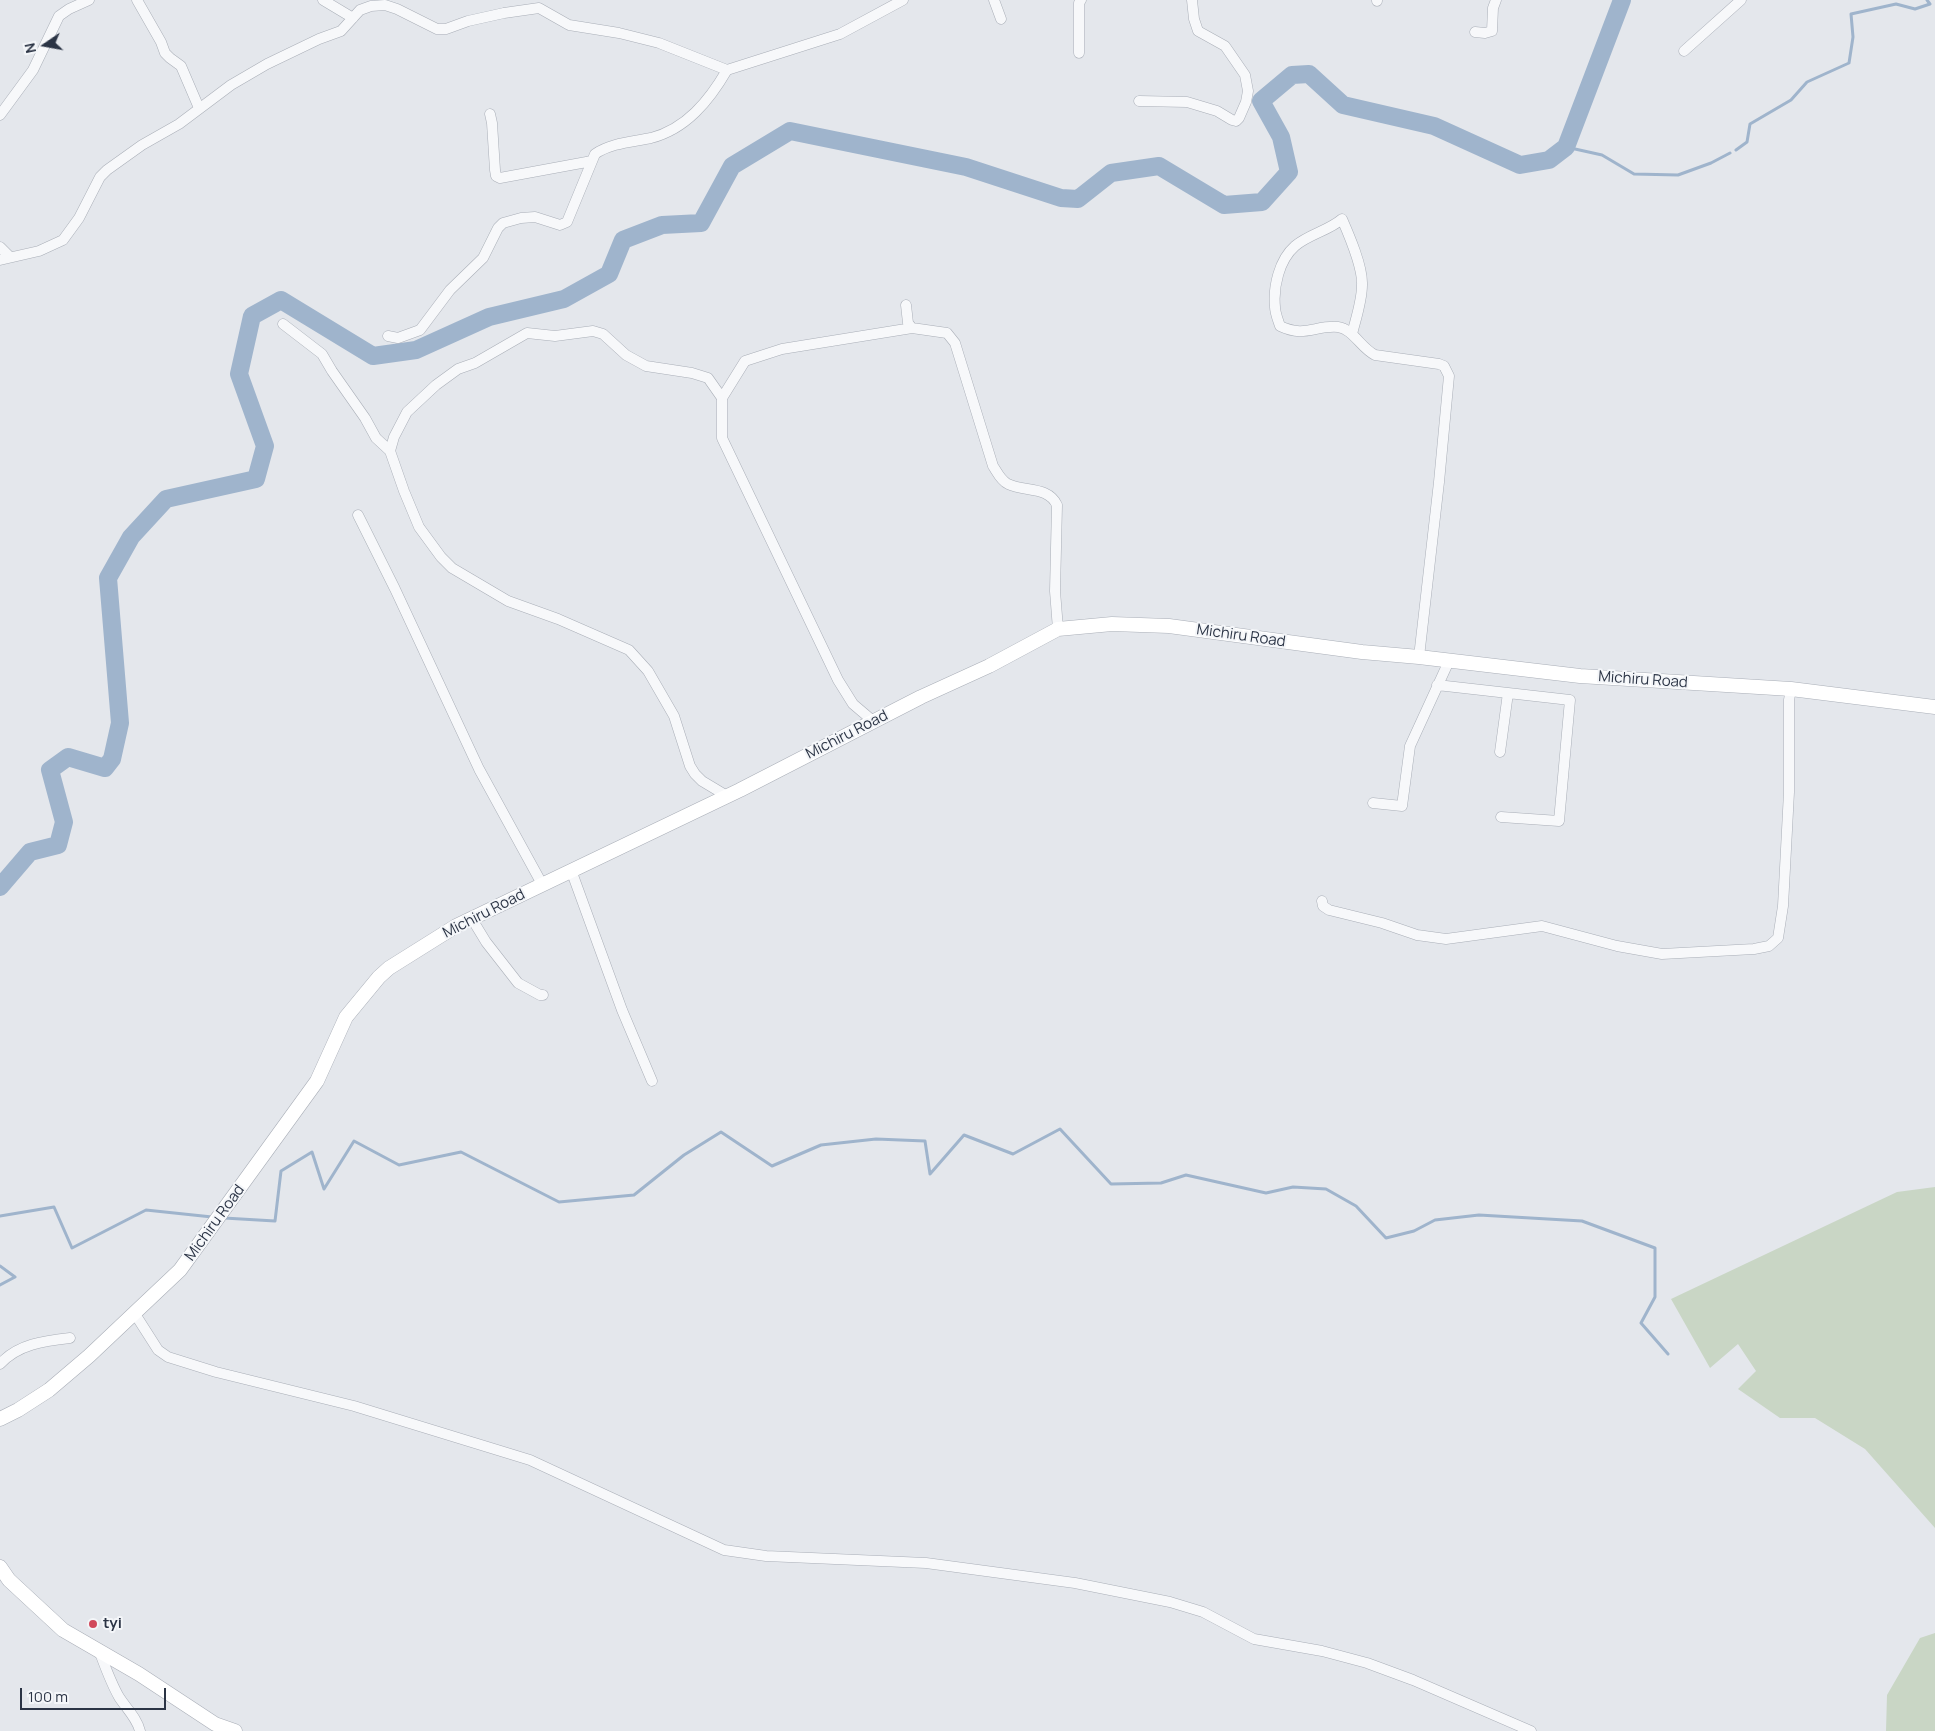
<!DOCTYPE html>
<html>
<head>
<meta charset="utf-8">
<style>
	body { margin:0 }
	#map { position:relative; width:1935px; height:1731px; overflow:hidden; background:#e4e7ec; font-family:Manrope,sans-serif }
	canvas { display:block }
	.north { position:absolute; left:20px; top:20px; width:50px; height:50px; -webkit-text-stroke:4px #f4f6f9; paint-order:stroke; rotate:258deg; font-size:14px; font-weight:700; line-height:20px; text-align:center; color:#2b3445 }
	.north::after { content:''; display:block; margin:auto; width:18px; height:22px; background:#2b3445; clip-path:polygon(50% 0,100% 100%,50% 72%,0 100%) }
	.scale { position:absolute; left:20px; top:1688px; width:146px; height:22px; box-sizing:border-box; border:2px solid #2b3445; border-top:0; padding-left:6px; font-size:15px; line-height:18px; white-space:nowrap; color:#2b3445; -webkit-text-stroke:4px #f4f6f9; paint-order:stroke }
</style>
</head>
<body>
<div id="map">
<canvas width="1935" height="1731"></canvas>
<div class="north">N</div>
<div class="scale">100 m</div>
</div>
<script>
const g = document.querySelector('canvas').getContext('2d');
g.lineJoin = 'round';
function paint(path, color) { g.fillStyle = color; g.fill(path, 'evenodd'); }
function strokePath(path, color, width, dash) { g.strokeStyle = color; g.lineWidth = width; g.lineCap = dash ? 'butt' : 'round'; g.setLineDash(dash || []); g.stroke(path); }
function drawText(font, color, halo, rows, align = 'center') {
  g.font = font + ' Manrope,sans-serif'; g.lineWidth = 4; g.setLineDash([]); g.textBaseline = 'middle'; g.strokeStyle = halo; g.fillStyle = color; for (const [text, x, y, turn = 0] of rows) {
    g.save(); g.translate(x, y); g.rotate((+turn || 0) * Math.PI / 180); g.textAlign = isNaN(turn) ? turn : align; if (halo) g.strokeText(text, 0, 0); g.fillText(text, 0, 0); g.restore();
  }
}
paint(new Path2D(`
	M1935 1187V1528L1865 1449 1815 1418H1780L1738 1389 1756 1371 1738 1344 1710 1368 1671 1299 1897 1192Z
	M1935 1633V1731H1886L1887 1695 1920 1638Z`), '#c9d6c5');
strokePath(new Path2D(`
	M1566 147 1602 155 1634 174 1678 175 1711 163 1730 153
	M1736 150 1747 142 1750 124 1791 100 1807 82 1849 63 1853 37 1851 14 1896 4 1915 9 1930 4 1927 0
	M0 1216 54 1207 72 1248 146 1210 212 1217
	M224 1218 275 1221 281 1171 312 1152 324 1189 354 1141 399 1165 461 1152 559 1202 634 1195 684 1155 721 1132 772 1166 821 1145 876 1139 925 1141 930 1174 964 1135 1013 1154 1060 1129 1111 1184 1161 1183 1186 1175 1266 1193 1293 1187 1326 1189 1356 1206 1386 1238 1414 1231 1435 1220 1479 1215 1582 1221 1655 1248V1297L1641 1323 1668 1354
	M0 1266 15 1277 0 1285`), '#9fb4cc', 3);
strokePath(new Path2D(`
	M0 887 30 852 58 845 64 822 50 770 68 757 105 768 112 759 120 723 108 578 131 537 166 499 256 479 265 446 239 374 252 316 281 300 373 356 416 350 489 317 564 299 609 274 623 240 662 225 701 223 732 166 790 131 966 167 1061 198 1078 199 1111 173 1159 166 1224 205 1262 202 1289 172 1281 137 1261 101 1292 75 1309 74 1343 105 1434 126 1520 165 1549 160 1566 147 1622 0`), '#9fb4cc', 18);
const street = new Path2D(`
	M137 0 161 42 165 53 170 58 181 66 199 108
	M323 0 353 18
	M994 0 1001 19
	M1377 1V0
	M1475 32 1485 33 1492 31 1493 8 1496 0
	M1684 51 1741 0
	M1079 53V3L1081 0
	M1139 101 1187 102 1217 111 1232 120 1236 121 1239 118 1246 102 1248 91 1245 75 1225 46 1198 31 1194 19 1192 0
	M490 114 492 123 495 170 496 176 500 178 592 161
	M0 115 33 70 59 16 69 9 89 0
	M0 247 10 257
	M0 260 39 251 63 240 79 218 100 177 107 170 142 145 179 124 231 85 267 64 319 39 341 31 360 10 371 6 385 5 397 9 437 29H446L468 21 504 13 539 8 569 25 619 33 659 43 727 70 840 34 903 0
	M906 305 908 323 912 328
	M283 324 322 354 332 371 365 418 376 438 390 451 404 491 419 527 441 557 452 568 508 601 558 619 629 650 648 671 674 716 690 766 695 774 702 781 727 796
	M1352 334C1356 318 1362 301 1362 285 1363 267 1349 235 1342 219 1328 231 1309 234 1295 246 1279 260 1273 287 1275 307 1275 313 1278 320 1280 326 1305 338 1315 325 1338 327 1353 329 1361 348 1375 355L1439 364 1444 366 1449 376 1439 482 1419 657
	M388 336 398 338 420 330 450 290 483 258 498 228 503 223 521 218 535 217 560 225 567 222 595 154C611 143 632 142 651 138 686 129 709 101 727 70
	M722 398 745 361 782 349 912 328 947 333 955 343 993 466C997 472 1001 481 1008 484 1025 492 1048 486 1057 505L1055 591 1058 629
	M390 451 394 437 407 412 436 385 458 369 475 363 527 333 555 336 593 331 603 334 626 355 646 366 692 373 708 378 722 398V438L838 680 853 704 873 721
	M358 515 395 589 479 769 542 884
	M1437 685 1508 693
	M1500 752 1508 693 1570 700 1559 821 1501 817
	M1373 803 1402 806 1410 746 1449 661
	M571 870 622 1010 652 1081
	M1322 901 1323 906 1329 910 1382 923 1417 935 1446 939 1542 926 1617 946 1662 954 1754 949 1769 946 1778 938 1783 906 1789 792V700L1791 689
	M472 919 486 942 518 983 540 995H543
	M135 1314 158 1350 168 1357 216 1372 354 1406 530 1460 724 1550 766 1556 926 1563 1075 1583 1170 1602 1203 1612 1254 1639 1322 1651 1367 1663 1413 1680 1531 1731
	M0 1364C18 1344 44 1341 70 1338
	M100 1653C106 1669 111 1683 119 1697 126 1708 137 1718 140 1731`);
const secondary = new Path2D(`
	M0 1419 18 1410 49 1390 89 1356 180 1270 317 1081 346 1017 379 977 389 968 456 926 740 790 921 697 989 666 1058 629 1112 624 1169 626 1362 652 1419 657 1580 676 1791 689 1935 707
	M0 1567 9 1580 63 1630 139 1674 215 1724 235 1731`);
strokePath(street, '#a9aeb7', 11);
strokePath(secondary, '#a9aeb7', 15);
strokePath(street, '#f7f8fa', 10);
strokePath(secondary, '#fff', 14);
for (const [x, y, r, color] of [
	[93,1624,5,"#d1495b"]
]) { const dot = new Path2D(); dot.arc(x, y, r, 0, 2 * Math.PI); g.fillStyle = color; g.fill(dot); strokePath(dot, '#f4f6f9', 2); }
drawText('15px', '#2b3445', '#f4f6f9', [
	["Michiru Road",1241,636,8],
	["Michiru Road",1643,680,4],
	["Michiru Road",847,735,-27],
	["Michiru Road",484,914,-27],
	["Michiru Road",215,1223,-54]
]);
drawText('bold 15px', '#2b3445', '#f4f6f9', [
	["tyi",103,1624]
], 'left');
</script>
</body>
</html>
